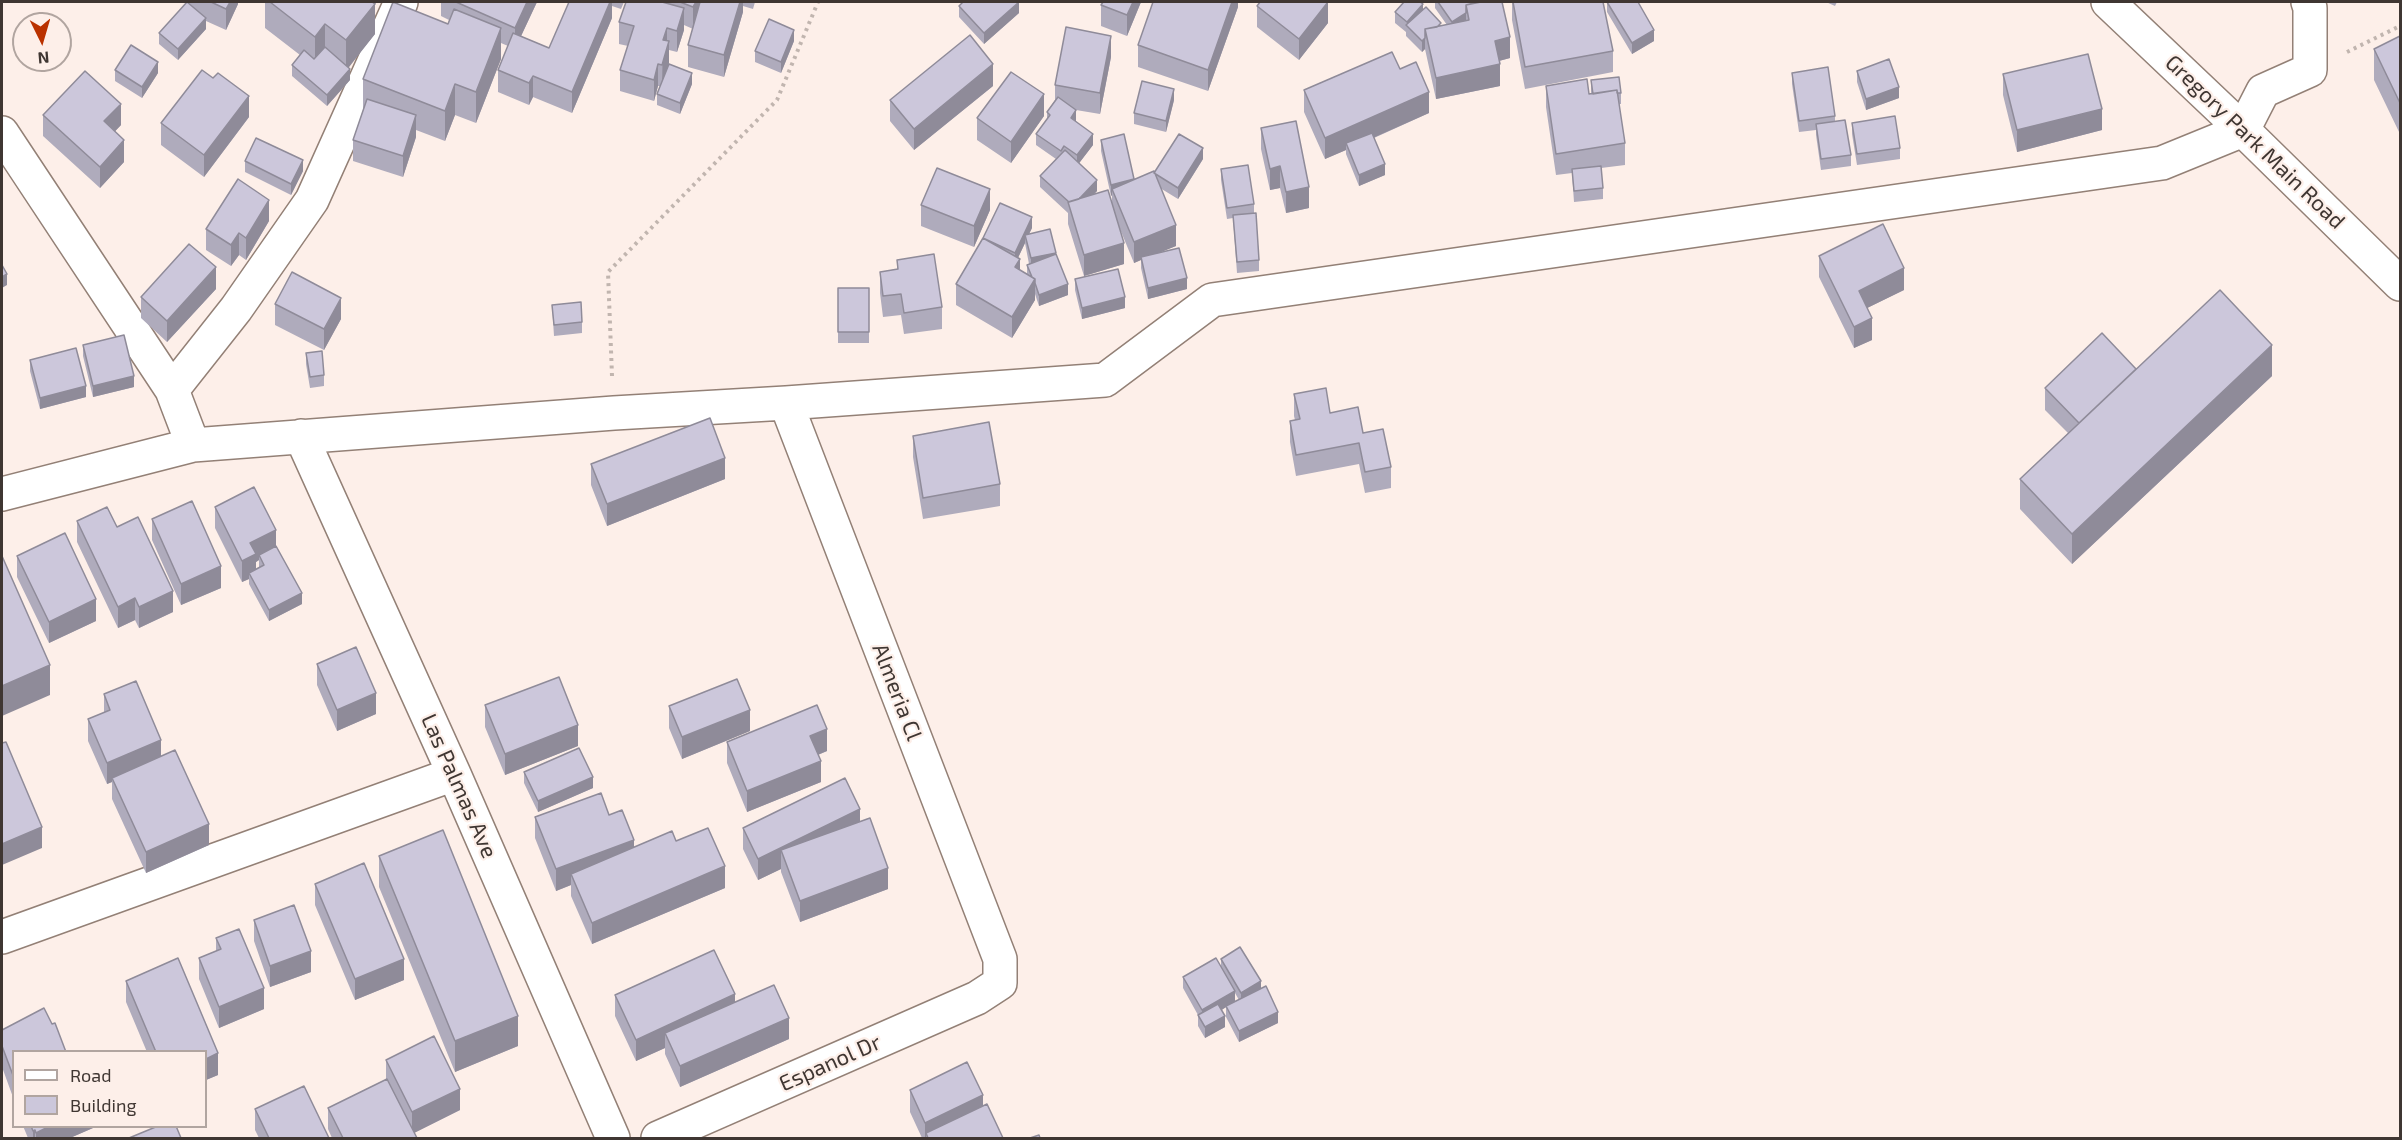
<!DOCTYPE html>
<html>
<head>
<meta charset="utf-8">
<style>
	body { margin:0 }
	#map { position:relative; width:2402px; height:1140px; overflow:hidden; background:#fdefe9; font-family:"Exo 2",sans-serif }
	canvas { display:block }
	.frame { position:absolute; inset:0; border:3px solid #3f3632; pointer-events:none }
	.legend { position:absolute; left:12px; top:1050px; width:195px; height:78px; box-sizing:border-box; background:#fdefe9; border:2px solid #b1a5a0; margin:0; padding:8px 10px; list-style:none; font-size:18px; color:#3f3632 }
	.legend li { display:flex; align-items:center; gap:12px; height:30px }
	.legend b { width:30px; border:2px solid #b1a5a0 }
	.north { position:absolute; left:12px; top:12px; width:60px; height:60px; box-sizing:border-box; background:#fdefe9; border:2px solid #b1a5a0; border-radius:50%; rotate:175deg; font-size:16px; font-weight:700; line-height:24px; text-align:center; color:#3f3632 }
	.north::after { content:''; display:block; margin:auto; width:21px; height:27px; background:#ba3200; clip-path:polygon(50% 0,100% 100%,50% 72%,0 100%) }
</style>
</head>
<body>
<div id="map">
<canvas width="2402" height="1140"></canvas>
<div class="frame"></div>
<ul class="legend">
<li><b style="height:8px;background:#fff"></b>Road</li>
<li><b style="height:16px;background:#ccc7db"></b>Building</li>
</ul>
<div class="north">N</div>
</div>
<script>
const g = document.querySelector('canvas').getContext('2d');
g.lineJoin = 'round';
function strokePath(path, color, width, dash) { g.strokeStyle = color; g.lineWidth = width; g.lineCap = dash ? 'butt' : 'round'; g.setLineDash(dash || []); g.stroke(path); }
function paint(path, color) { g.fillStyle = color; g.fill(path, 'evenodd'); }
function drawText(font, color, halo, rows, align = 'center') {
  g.font = font + ' "Exo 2",sans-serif'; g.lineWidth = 4.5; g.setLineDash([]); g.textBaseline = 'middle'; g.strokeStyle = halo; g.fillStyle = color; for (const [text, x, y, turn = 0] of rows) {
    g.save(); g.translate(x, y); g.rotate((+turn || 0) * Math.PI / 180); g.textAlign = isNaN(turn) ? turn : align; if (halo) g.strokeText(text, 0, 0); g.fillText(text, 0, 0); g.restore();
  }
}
const minor = new Path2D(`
	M2108 2 2243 130 2400 284
	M2 133 172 390
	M301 436 454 774 613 1138
	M193 445 172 390 236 309 312 200 401 2
	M2 494 193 445 614 413 786 403 1105 380 1212 300 2162 163 2243 130 2263 91 2310 70V8L2308 2
	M2 937 454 774
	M658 1138 977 998 1000 983V959L786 403`);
strokePath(minor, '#938076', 36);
strokePath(new Path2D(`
	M2347 52 2400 26
	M612 376 608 272 777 100 818 2`), '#c1b5af', 4, [3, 4.5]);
strokePath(minor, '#fff', 33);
paint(new Path2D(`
	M187 2H238V4L226 30 206 21V29L178 60 159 44V33Z
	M265 2H377L375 4V34L348 67 350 80 327 106 292 76V65L300 55 265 28Z
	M441 2H537L521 36 549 48 569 2H624L621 9 612 6V18L572 113 533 97 529 105 498 92V70L508 46 501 43V59L476 123 455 115 445 141 416 130V137L403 177 353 161V140L363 110V79L448 24 449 20 441 16Z
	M626 2H755L753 9 743 6V12L724 77 688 67V45L693 29 684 25V30L677 52 669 50V63L668 66 692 84 680 114 657 105V94L660 86H658L654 101 620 91V70L628 46 619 44V22Z
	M1141 2 1127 36 1101 26V5Z
	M1238 2V7L1208 91 1138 67V45Z
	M1435 2H1502L1510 58 1499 61 1500 86 1436 99 1425 49 1422 52 1406 36V32L1395 23V12L1423 10 1441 26 1447 25 1435 8Z
	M1512 2H1603L1613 51V72L1525 89 1512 20Z
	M1607 2 1654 41 1632 54 1607 12Z
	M1826 2H1837L1835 6Z
	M959 6 1019 13 984 44 959 17Z
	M1257 6 1328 23 1299 60 1257 27Z
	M2400 36V134L2374 80V49Z
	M794 41 781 73 755 62V51Z
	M1111 57 1100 114 1076 110V121L1093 145 1079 163 1097 191 1093 195 1112 203V195L1111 196 1101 151V140L1134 179 1203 159 1178 199 1160 188 1176 246 1160 252 1187 289 1148 299 1141 268V260L1134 263 1120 229 1124 264 1084 276 1068 224V213L1040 187V176L1056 159 1036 145V134L1047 119V112L1055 100V85Z
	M1400 69 1429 113 1374 138 1385 175 1359 186 1346 154V150L1325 159 1304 112V90Z
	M115 70 158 73 142 98 115 81Z
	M1857 71 1899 98 1866 110 1857 82Z
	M1792 73 1835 116V122L1851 155V166L1821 170 1816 135V130L1799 132 1792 84Z
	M2003 74 2102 130 2017 152 2003 95Z
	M1591 80 1621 93V104H1619L1625 143V165L1601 168 1603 188V199L1574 202 1572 173 1556 175 1546 107V86L1589 94H1591Z
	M993 86 914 150 890 121V100Z
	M1174 100 1166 132 1134 124V113Z
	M43 115 121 125 115 131 124 162 100 188 43 136Z
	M1044 116 1011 163 977 140V118Z
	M249 117 204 177 161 145V123Z
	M1852 123 1900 148V159L1857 165 1852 134Z
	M1261 128 1309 208 1286 213 1280 188 1270 190 1261 149Z
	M245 161 303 171 291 195 245 172Z
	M1221 169 1254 204V213L1259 260V271L1237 273 1233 218 1227 219 1221 180Z
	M921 205 990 210 974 247 921 226Z
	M269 221 246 260 239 255 231 266 206 250V229Z
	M1032 228 1029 234 1056 254 1068 295 1039 306 1035 294V300L1012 338 956 305V284L983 238ZM1025 243 1029 264 1027 265V274L1020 270 1018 258Z
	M1819 256 1904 290 1867 308 1872 340 1854 348 1819 277Z
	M897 260 942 307V329L904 334 901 315 883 317 880 293V272L897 269Z
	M1075 279 1125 308 1082 319 1075 290Z
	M838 288H869V343H838Z
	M216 289 167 342 141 318V297Z
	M275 304 341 319 324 350 275 325Z
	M552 305 582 322V333L554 336Z
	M83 345 134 387 93 397 83 356Z
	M306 353 324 375V386L310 388 306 364Z
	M30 360 86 397 40 409 30 371Z
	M2136 369 2272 376 2072 564 2020 509V479L2068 433 2045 410V388Z
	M1294 394 1330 413 1363 433 1391 467V488L1365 493 1359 464 1296 476 1290 442V421L1295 420 1294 416Z
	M913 436 1000 484V506L923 519 913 457Z
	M591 464 725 479 607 526 591 485Z
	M215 507 276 546 302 604 269 621 249 584V579L242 582 215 528ZM259 560V567L256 569V562Z
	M152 519 221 588 181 605 152 540Z
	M77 521 117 527 173 612 139 628 135 620 118 628 77 542Z
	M17 556 96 621 49 643 17 577Z
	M317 664 376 714 337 731 317 685Z
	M104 694 161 756 209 845 146 873 112 799V782L107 784 88 741V719L104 713Z
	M485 705 578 746 505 775 485 727Z
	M669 706 750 731 682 759 669 728Z
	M727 742 827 751 818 755 821 782 747 812 727 763Z
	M524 772 593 788 538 812 524 783Z
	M609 815 634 847 676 841 725 888 592 944 571 896V885L556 891 535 838V817Z
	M860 822 888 889 800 922 781 872V869L758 880 743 849V828Z
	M379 856 518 1046 455 1072 379 887Z
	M315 884 404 980 355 1000 315 905Z
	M254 920 311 972 270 987 254 941Z
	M216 938 264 1009 219 1028 199 979V958L216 951Z
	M178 958 218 1053V1075L206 1080V1052H147L126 1002V981Z
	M1221 959 1261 989 1278 1023 1239 1042 1226 1017V1007L1222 1010 1225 1027 1205 1038 1198 1026V1015L1183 988V977L1221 966ZM1235 993 1239 1000 1235 1002Z
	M615 995 735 1002 789 1039 680 1087 665 1054V1048L636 1061 615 1016Z
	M2 1030 14 1052V1100L2 1067Z
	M386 1060 460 1110 414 1133 417 1138H332L328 1129V1108L386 1080Z
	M910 1090 983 1105 1003 1138H922L910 1112Z
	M255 1109 329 1138H259L255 1130Z
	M23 1126H93V1128L70 1138H28Z`), '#afabbc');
paint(new Path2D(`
	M230 2H238V4L226 30V9Z
	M361 2H377L375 4V34L346 71V40Z
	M527 2H537L515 49V28Z
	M610 2H612V18L572 113V92Z
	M696 2H705L693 29V7Z
	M740 2H743V12L724 77V55Z
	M1019 2V13L984 44V33Z
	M1133 2H1141L1127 36V15Z
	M1232 2H1238V7L1208 91V70Z
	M1328 2V23L1299 60V39Z
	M1423 4V15L1407 26V22Z
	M684 8V30L677 52V31Z
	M1466 13V24L1452 33V22Z
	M206 18V29L178 60V49Z
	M325 24V55L315 67V37Z
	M501 28V59L476 123V92Z
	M667 28V50L669 41V63L662 87 663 40Z
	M794 30V41L781 73V62Z
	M1654 30V41L1632 54V43Z
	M1111 36V57L1100 114V93Z
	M1510 37V58L1495 62V41Z
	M1425 38V49L1422 52V41Z
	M158 62V73L142 98V87Z
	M658 64V86L654 101V80Z
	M993 64V86L914 150V129Z
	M1500 64V86L1436 99V78Z
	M350 69V80L327 106V95Z
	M692 73V84L680 114V103Z
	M533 76V97L529 105V83Z
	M455 84V115L445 141V111Z
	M1899 87V98L1866 110V99Z
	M1174 89V100L1166 132V121Z
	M1429 92V113L1348 149 1346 143V150L1325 159V138Z
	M1044 94V116L1011 163V142Z
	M249 96V117L204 177V155Z
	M121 104V125L104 143V121Z
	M2102 109V130L2017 152V130Z
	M1076 110V121L1071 129V118Z
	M416 115V137L403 177V156Z
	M1093 134V145L1077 166V155Z
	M124 140V162L100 188V167Z
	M1203 148V159L1178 199V188Z
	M303 160V171L291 195V184Z
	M1385 164V175L1359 186V175Z
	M1280 166V188L1270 190V169Z
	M1134 179 1112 189V195L1111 196V185Z
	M1097 180V191L1073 217V206Z
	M1309 187V208L1286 213V192Z
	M990 189V210L974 247V226Z
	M269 200V221L246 260V238Z
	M1032 217V228L1026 240 1025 235V243L1015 264V253Z
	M1176 225V246L1142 260 1141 257V260L1134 263V242Z
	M239 233V255L231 266V245Z
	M1124 243V264L1084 276V255Z
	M1056 253V264L1031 269V258Z
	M1020 259V281L1015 267Z
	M216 267V289L167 342V321Z
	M1904 268V290L1859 312V291Z
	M7 274V285L2 288V277Z
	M1187 278V289L1148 299V288Z
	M1035 279V300L1012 338V317Z
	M1068 284V295L1039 306V295Z
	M1125 297V308L1082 319V308Z
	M341 298V319L324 350V329Z
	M1872 318V340L1854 348V327Z
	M2272 345V376L2072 564V534Z
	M134 376V387L93 397V386Z
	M86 386V397L40 409V398Z
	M725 458V479L607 526V504Z
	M276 530V552L259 555V560L256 562V575L249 573V579L242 582V561L250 543Z
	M221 566V588L181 605V584Z
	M173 591V612L139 628V607Z
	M302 593V604L269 621V610Z
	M135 598V620L118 628V607Z
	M96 599V621L49 643V622Z
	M50 665V695L2 716V686Z
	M376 693V714L337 731V710Z
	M750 710V731L682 759V737Z
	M578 725V746L505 775V754Z
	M827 729V751L810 758V736Z
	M161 740V761L112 778V782L107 784V763Z
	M821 761V782L747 812V791Z
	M593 777V788L538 812V801Z
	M860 809V830L781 850V869L758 880V859Z
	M209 824V845L146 873V852Z
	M42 827V848L2 865V844Z
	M634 840V862L571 874V885L556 891V869Z
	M725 866V888L592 944V923Z
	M888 868V889L800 922V901Z
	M311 951V972L270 987V966Z
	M404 959V980L355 1000V979Z
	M1261 981V992L1241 1004V993Z
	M264 988V1009L219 1028V1007Z
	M1235 991V1002L1202 1021V1010Z
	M735 994V1016L665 1033V1048L636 1061V1040Z
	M1278 1012V1023L1239 1042V1031Z
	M518 1016V1046L455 1072V1041Z
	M1225 1016V1027L1205 1038V1027Z
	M789 1018V1039L680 1087V1066Z
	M218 1053V1075L206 1080V1059Z
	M460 1089V1110L412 1134V1112Z
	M983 1095V1116L926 1133V1138H925V1123Z
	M50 1126H93V1128L70 1138H36V1133Z
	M35 1130V1138H33V1131Z`), '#8f8b99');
const building = new Path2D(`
	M187 2 206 18 178 49 159 33Z
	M211 2H230L226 9Z
	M270 2H372L375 4 346 40 325 24 315 37Z
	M393 2 448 24 454 9 501 28 476 92 455 84 445 111 363 79Z
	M456 2H527L515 28Z
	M569 2H610L572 92 533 76 529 83 498 70 513 33 549 48Z
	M626 2H662L684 8 677 31 667 28 663 40 669 41 662 65 658 64 654 80 620 70 634 26 619 22Z
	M680 2H696L693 7Z
	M700 2H740L724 55 688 45Z
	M963 2H1019L984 33 959 6Z
	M1103 2H1133L1127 15 1101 5Z
	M1153 2H1232L1208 70 1138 45Z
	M1260 2H1328L1299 39 1257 6Z
	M1404 2H1420L1423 4 1407 22 1395 12Z
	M1438 2H1478L1466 5V13L1452 22Z
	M1481 2H1502L1510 37 1495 41 1500 64 1436 78 1425 29 1469 20 1466 5Z
	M1513 2H1603L1613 51 1525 67Z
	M1607 2H1638L1654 30 1632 43Z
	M1426 7 1441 23 1437 27 1425 29V38L1422 41 1406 25Z
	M769 19 794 30 781 62 755 51Z
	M1066 27 1111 36 1100 93 1055 85Z
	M970 35 993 64 914 129 890 100Z
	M2400 36V103L2374 49Z
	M131 45 158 62 142 87 115 70Z
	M325 47 350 69 327 95 292 65 304 50 314 59Z
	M1392 52 1400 69 1416 62 1429 92 1325 138 1304 90Z
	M2088 54 2102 109 2017 130 2003 74Z
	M1889 59 1899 87 1866 99 1857 71Z
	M669 64 692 73 680 103 657 94Z
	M1828 67 1835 116 1799 121 1792 73Z
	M202 70 213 78 218 73 249 96 204 155 161 123Z
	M85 71 121 104 104 121 124 140 100 167 43 115Z
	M1011 72 1044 94 1011 142 977 118Z
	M1619 77 1621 93H1617V90L1593 94 1591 80Z
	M1587 79 1589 94 1617 90 1625 143 1556 154 1546 86Z
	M1142 81 1174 89 1166 121 1134 113Z
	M1058 97 1076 110 1071 118 1093 134 1077 155 1064 146 1061 151 1036 134 1050 115 1047 112Z
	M367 99 416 115 403 156 353 140Z
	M1895 116 1900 148 1857 154 1852 123Z
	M1845 120 1851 155 1821 159 1816 124Z
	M1296 121 1309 187 1286 192 1280 166 1270 169 1261 128Z
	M1372 133 1385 164 1359 175 1346 143Z
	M1124 134 1134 179 1111 185 1101 140Z
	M1179 134 1203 148 1178 188 1154 173Z
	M256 138 303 160 291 184 245 161Z
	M1065 150 1097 180 1079 199 1069 202 1040 176Z
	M1248 165 1254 204 1227 208 1221 169Z
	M1601 166 1603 188 1574 191 1572 169Z
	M937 168 990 189 974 226 921 205Z
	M1154 171 1176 225 1134 242 1112 189Z
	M238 179 269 200 246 238 239 233 231 245 206 229Z
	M1108 190 1124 243 1084 255 1068 202Z
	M1000 203 1032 217 1015 253 983 238Z
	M1256 213 1259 260 1237 262 1233 215Z
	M1883 224 1904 268 1859 291 1872 318 1854 327 1819 256Z
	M1050 229 1056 253 1031 258 1025 235Z
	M983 238 1020 259 1015 267 1035 279 1012 317 956 284Z
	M189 244 216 267 167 321 141 297Z
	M1179 248 1187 278 1148 288 1141 257Z
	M934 254 942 307 904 313 901 294 883 296 880 272 898 269 897 260Z
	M1056 254 1068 284 1039 295 1035 283V279L1032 277 1027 265Z
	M2 265 7 274 2 277Z
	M1118 269 1125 297 1082 308 1075 279Z
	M292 272 341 298 324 329 275 304Z
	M838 288H869V332H838Z
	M2220 290 2272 345 2072 534 2020 479Z
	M581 302 582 322 554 325 552 305Z
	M2102 333 2136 369 2079 423 2045 388Z
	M124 335 134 376 93 386 83 345Z
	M76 348 86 386 40 398 30 360Z
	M322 351 324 375 310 377 306 353Z
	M1326 388 1330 413 1358 407 1363 433 1383 429 1391 467 1365 472 1359 443 1296 455 1290 421 1300 419 1294 394Z
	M710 418 725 458 607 504 591 464Z
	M989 422 1000 484 923 498 913 436Z
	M254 487 276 530 250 543 256 554 242 561 215 507Z
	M192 501 221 566 181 584 152 519Z
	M107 507 117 527 138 517 173 591 139 607 135 598 118 607 77 521Z
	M65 533 96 599 49 622 17 556Z
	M276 546 302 593 269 610 249 573 264 565 259 555Z
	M2 556 50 665 2 686Z
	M356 647 376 693 337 710 317 664Z
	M559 677 578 725 505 754 485 705Z
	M737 679 750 710 682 737 669 706Z
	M136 681 161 740 107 763 88 719 110 710 104 694Z
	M817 705 827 729 810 736 821 761 747 791 727 742Z
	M6 742 42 827 2 844V743Z
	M579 748 593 777 538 801 524 772Z
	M175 750 209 824 146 852 112 778Z
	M845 778 860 809 758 859 743 828Z
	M601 793 609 815 622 810 634 840 556 869 535 817Z
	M870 818 888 868 800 901 781 850Z
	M708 828 725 866 592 923 571 874 672 831 676 841Z
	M443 830 518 1016 455 1041 379 856Z
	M364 863 404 959 355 979 315 884Z
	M294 905 311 951 270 966 254 920Z
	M239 929 264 988 219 1007 199 958 221 949 216 938Z
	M1240 947 1261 981 1241 993 1221 959Z
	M714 950 735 994 636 1040 615 995Z
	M178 958 218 1053 206 1059V1052H156L126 981Z
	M1216 958 1235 991 1202 1010 1183 977Z
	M774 985 789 1018 680 1066 665 1033Z
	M1266 986 1278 1012 1239 1031 1226 1006Z
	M1218 1004 1225 1016 1205 1027 1198 1015Z
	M44 1008 52 1024 55 1023 66 1052H14V1078L2 1046V1030Z
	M434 1036 460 1089 412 1112 386 1060Z
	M967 1062 983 1095 925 1123 910 1090Z
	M387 1079 417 1138H343L328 1108Z
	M304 1086 329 1138H269L255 1109Z
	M987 1104 1003 1138H928L926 1133Z
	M31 1126H50L36 1133 35 1130 33 1131Z
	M158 1126H176L181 1138H129Z
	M1039 1135 1040 1138H1030Z`);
paint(building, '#ccc7db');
strokePath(building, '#8f8b99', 1.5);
drawText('22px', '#3f3632', '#fdefe9', [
	["Gregory Park Main Road",2255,142,44],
	["Almeria Cl",897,692,69],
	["Las Palmas Ave",459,786,66],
	["Espanol Dr",830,1063,-24]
]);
</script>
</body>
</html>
